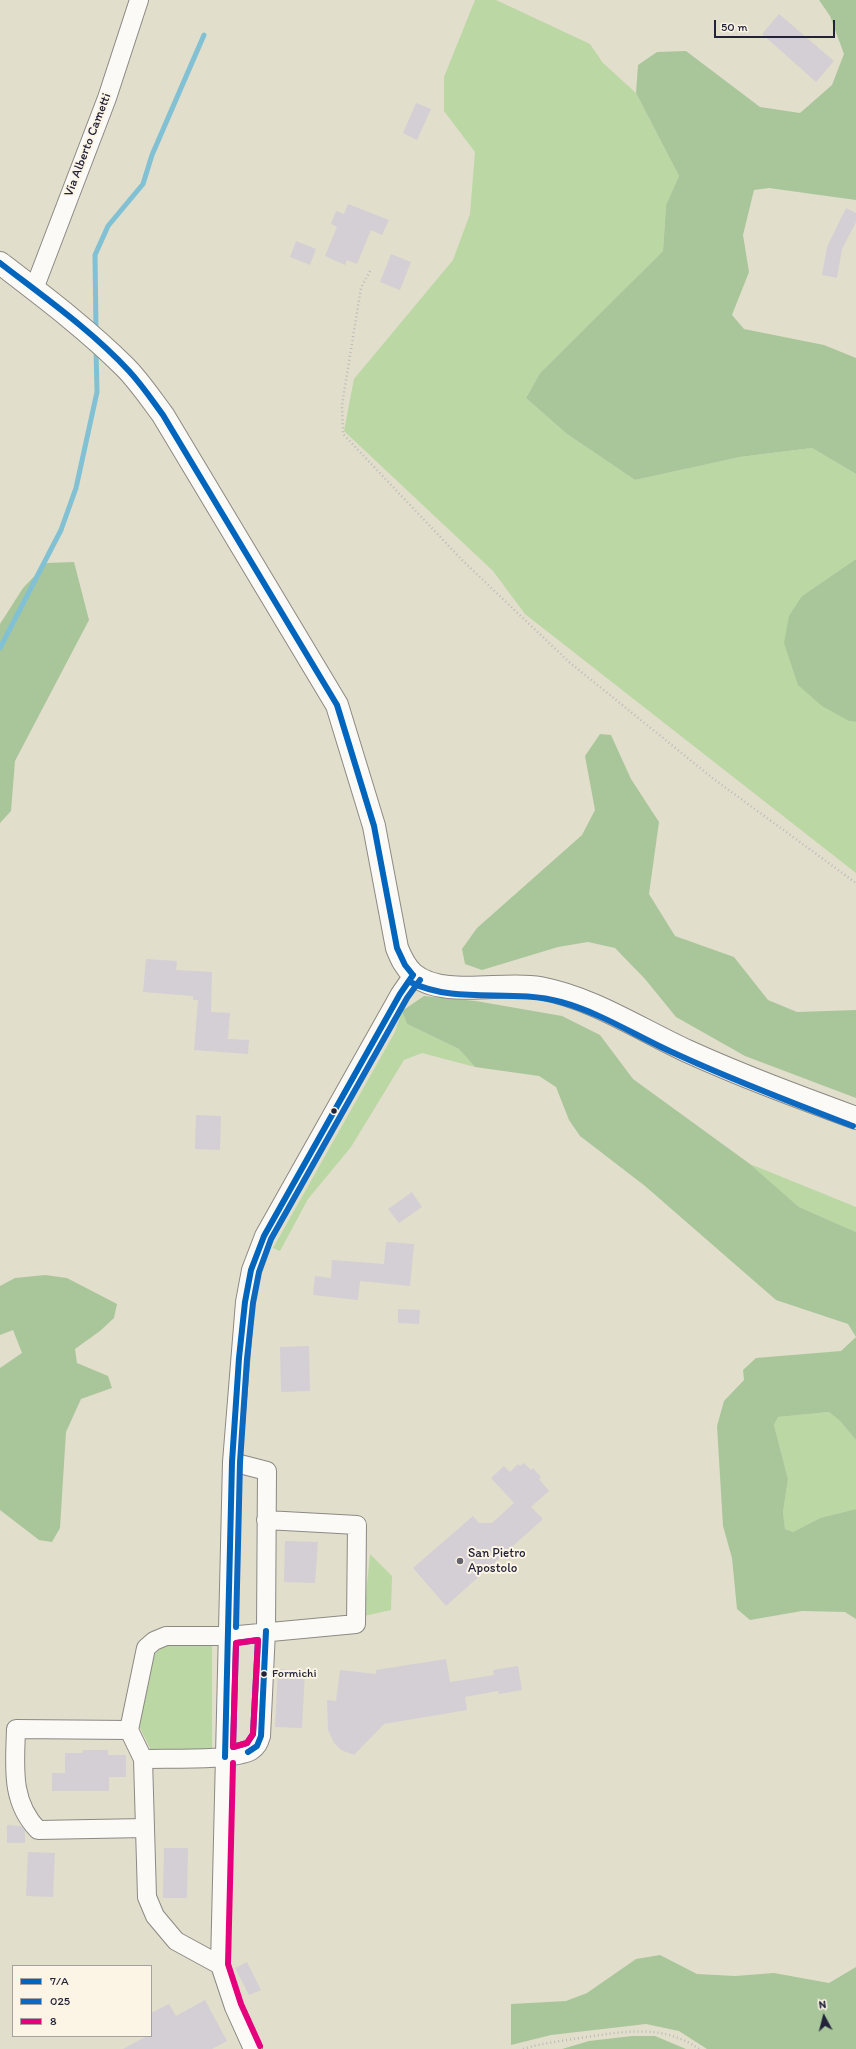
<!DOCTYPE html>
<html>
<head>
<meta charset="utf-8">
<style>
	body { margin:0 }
	#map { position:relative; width:856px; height:2049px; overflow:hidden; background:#e2decc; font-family:Itim,sans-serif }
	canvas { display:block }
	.legend { position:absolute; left:12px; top:1965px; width:140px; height:72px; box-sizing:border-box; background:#fcf5e5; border:1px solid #a5a1a1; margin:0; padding:5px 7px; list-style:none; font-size:12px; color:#22223b }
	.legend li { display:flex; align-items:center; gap:8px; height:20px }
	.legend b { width:20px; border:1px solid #a5a1a1 }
	.north { position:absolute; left:804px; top:1997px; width:40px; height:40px; -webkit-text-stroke:3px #fcf5e5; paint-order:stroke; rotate:353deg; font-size:11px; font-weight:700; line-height:16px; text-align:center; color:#22223b }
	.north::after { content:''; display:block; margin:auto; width:14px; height:18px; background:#22223b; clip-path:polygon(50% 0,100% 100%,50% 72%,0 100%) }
	.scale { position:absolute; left:714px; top:20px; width:121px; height:18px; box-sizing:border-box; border:2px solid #22223b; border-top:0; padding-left:5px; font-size:12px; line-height:14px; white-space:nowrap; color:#22223b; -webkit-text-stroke:3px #fcf5e5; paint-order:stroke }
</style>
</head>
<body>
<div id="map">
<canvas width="856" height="2049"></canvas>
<ul class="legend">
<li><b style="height:5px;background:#0065bd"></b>7/A</li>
<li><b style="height:5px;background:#0c69bf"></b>025</li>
<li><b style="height:5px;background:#e5007d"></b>8</li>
</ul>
<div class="north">N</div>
<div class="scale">50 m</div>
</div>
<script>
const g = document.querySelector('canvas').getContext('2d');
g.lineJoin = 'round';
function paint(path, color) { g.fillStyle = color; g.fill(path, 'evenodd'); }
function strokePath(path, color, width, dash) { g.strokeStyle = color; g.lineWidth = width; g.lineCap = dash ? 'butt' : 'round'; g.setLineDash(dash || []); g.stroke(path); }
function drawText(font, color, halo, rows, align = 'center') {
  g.font = font + ' Itim,sans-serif'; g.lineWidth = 4; g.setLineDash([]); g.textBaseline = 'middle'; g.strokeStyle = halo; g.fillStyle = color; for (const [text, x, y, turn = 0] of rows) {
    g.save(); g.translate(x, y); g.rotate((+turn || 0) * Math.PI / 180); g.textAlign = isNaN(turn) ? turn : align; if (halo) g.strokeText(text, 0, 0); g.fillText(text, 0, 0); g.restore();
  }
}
paint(new Path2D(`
	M475 0H496L590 44 603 63 636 93 679 176 666 205 663 251 540 373 526 398 567 434 635 480 740 457 812 448 856 474V559L802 596 849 721 856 722V873L525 614 493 571 344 431 354 379 453 260 470 214 475 152 444 111V77Z
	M402 1011 407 1024 459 1049 475 1067 422 1053 404 1060 351 1147 308 1199 280 1251 273 1248 395 1032Z
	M750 1164 856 1207V1232L799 1207Z
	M829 1412 840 1421 856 1440V1509L820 1518 793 1532 785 1529 783 1512 788 1479 774 1425 778 1417Z
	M370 1554 392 1576 391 1610 364 1616Z
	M212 1641V1750H151L139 1726 153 1657C166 1637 191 1642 212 1641Z`), '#bad7a4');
paint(new Path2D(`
	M819 0H856V200L769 188 754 190 743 235 749 272 732 315 744 329 824 345 856 358V474L812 448 740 457 635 480 567 434 526 398 540 373 663 251 666 205 679 176 636 93 638 65 657 52 686 51 760 107 800 113 832 85 844 54 830 16Z
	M856 559V722L849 721 822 706 798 685 784 643 789 616 802 596Z
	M74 562 89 620 15 761 11 811 0 823V624L23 588 47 563Z
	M600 734 611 735 631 779 659 822 649 894 675 936 734 957 768 1000 797 1012 856 1010V1098L745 1056 676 1017 645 979 615 948 588 942 558 947 482 970 465 964 462 949 477 928 582 835 595 810 585 756Z
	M424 996 476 1001 562 1016 600 1035 633 1079 750 1164 799 1207 856 1232V1440L840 1421 829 1412 778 1417 774 1425 788 1479 783 1512 785 1529 793 1532 820 1518 856 1509V1619L845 1612 802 1611 750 1620 737 1609 732 1558 723 1526 717 1426 724 1401 744 1380 743 1370 756 1358 841 1351 856 1337 848 1324 776 1300 645 1186 580 1136 569 1120 556 1087 539 1076 475 1067 459 1049 407 1024 402 1011Z
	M45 1275 67 1278 117 1304 114 1318 100 1331 75 1349 77 1363 108 1376 112 1388 81 1399 66 1432 60 1528 52 1542 39 1540 0 1510V1368L22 1353 13 1330 0 1335V1286L15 1278Z
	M660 1955 697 1974 735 1976 774 1973 829 1983 856 1967V2049H707L679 2031 646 2024 551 2035 511 2045V2004L566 2001 587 1993 636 1959Z
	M632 2036H655L686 2049H562L589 2041Z`), '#a9c69a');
strokePath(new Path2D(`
	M96 331 95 255 108 226 143 184 152 155 204 35
	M0 648 61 530 76 488 97 392 96 349`), '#81c1d3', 5);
paint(new Path2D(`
	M779 14 834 61 816 82 762 34Z
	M416 103 431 109 417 140 403 133Z
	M348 204 389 220 382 235 371 230 357 264 347 260 345 265 325 256 337 227 331 224 336 211 344 214Z
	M846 208 856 213V222L842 249 837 278 822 275 827 247Z
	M296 241 316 249 310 265 290 257Z
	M391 254 411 262 400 290 380 282Z
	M146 959 177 961 176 970 212 972 211 1012 230 1013 228 1039 249 1040 248 1054 194 1050 198 1000H193V996L143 992Z
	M196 1115 221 1116 220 1150 195 1149Z
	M412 1192 422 1207 399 1223 388 1209Z
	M386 1242 414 1244 410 1286 360 1281 358 1300 313 1295 315 1276 331 1278 332 1260 384 1264Z
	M398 1309 420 1310 419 1324 398 1323Z
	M309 1346 310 1391 281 1392 280 1347Z
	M524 1463 531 1470 533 1468 541 1477 539 1479 549 1491 531 1507 543 1519 446 1606 413 1568 473 1516 479 1523H492L514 1503 491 1478 504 1466 510 1472 518 1464 520 1466Z
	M285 1541 318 1542 315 1583 284 1582Z
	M446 1659 450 1682 494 1675 493 1670 518 1666 522 1690 499 1694 498 1691 465 1697 467 1710 384 1724 354 1755 341 1750 334 1743 328 1730 327 1700 336 1701 340 1670 376 1674V1670Z
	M278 1669 305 1671 302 1728 275 1727Z
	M83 1750H108V1755H126V1777H109V1791H52V1773H65V1753H82Z
	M7 1825 21 1826 25 1831V1843H7Z
	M164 1848H188L187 1898H163Z
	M28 1852 55 1853 53 1897 26 1896Z
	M247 1962 261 1990 249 1995 235 1968Z
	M205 2000 227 2041 212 2049H123L147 2036H151V2013L169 2004 176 2016Z`), '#d3cfd4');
const minor = new Path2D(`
	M34 289 107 98 139 0
	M129 1730 16 1729C15 1766 10 1801 38 1830L145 1828
	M143 1759 129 1730 146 1648 154 1641 166 1636H228L356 1624 357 1525 266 1520
	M220 1965 176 1941 155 1916 147 1897 143 1759C167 1758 232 1761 251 1751 257 1747 259 1743 261 1736L266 1631 267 1471 232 1462
	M253 2049 234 2007 220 1965 232 1462 245 1302 251 1270 264 1236 400 994 413 975`);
const tertiary = new Path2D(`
	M0 263C43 296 87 329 125 367 139 381 151 399 163 415L337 705 374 826 397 948C401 958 405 967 413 974 442 999 504 981 540 988 593 998 639 1029 687 1051 742 1076 799 1097 856 1118`);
strokePath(minor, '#8c8984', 20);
strokePath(tertiary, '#8c8984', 24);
strokePath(new Path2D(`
	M370 271 361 288 342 405 343 434 462 560 569 662 715 780 856 883
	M523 2049C542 2043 561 2041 580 2038 622 2032 662 2023 699 2049`), '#bcbaba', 2.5, [1, 3]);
strokePath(minor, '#fbfaf7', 18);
strokePath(tertiary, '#fbfaf7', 22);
strokePath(new Path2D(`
	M0 263C44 297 91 330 129 371 142 385 152 400 163 415L337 705 374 826 397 948 405 965 413 975
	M248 1752 257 1746 261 1736 266 1631
	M225 1757 232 1462 239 1358 245 1302 251 1270 264 1236 400 994 413 975`), '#0065bd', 6);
strokePath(new Path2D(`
	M410 982C457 1005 511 988 561 1002 601 1013 636 1036 674 1053 732 1080 793 1103 853 1126
	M236 1627 240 1462 247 1359 253 1303 259 1272 271 1239 407 998 420 980
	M258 1640 253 1734 247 1743 233 1747 236 1643Z`), '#0c69bf', 6);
strokePath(new Path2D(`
	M258 1640 253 1734 247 1743 233 1747 236 1643Z
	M233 1763 228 1964 241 2004 260 2046`), '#e5007d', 6);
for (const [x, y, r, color] of [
	[334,1111,3.5,"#22223b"],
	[460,1561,4,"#65646e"],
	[264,1674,3.5,"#22223b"]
]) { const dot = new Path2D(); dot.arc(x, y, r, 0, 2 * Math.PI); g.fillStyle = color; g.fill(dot); strokePath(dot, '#fcf5e5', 1.5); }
drawText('12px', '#22223b', '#fcf5e5', [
	["Formichi",272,1674]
], 'left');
drawText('13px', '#22223b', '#fcf5e5', [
	["Via Alberto Cametti",88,145,-69]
]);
drawText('13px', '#22223b', '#fcf5e5', [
	["San Pietro",468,1554],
	["Apostolo",468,1569]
], 'left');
</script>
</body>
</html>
